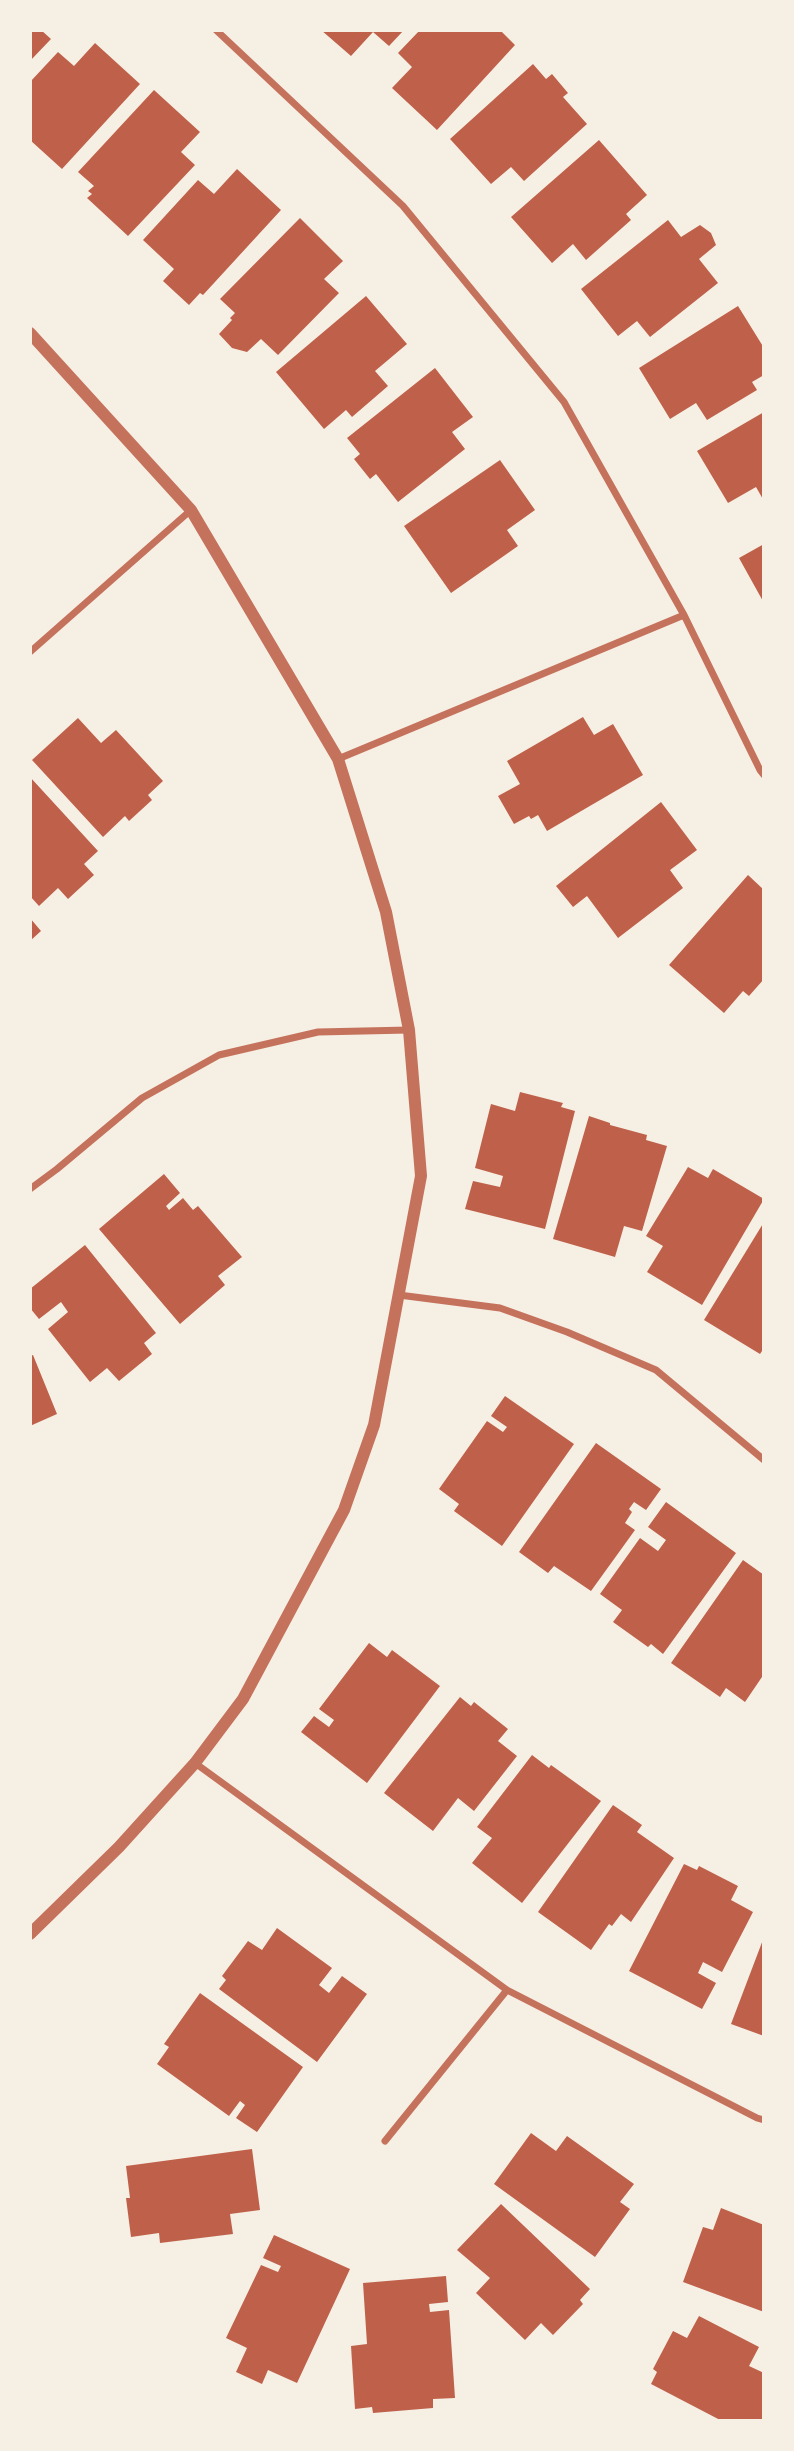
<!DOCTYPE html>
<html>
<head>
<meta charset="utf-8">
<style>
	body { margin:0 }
	#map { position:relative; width:794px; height:2451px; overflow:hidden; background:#f6efe4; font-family:"Space Grotesk",sans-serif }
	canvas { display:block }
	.frame { position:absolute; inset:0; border:32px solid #f6efe4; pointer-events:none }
</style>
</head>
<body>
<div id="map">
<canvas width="794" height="2451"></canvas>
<div class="frame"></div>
</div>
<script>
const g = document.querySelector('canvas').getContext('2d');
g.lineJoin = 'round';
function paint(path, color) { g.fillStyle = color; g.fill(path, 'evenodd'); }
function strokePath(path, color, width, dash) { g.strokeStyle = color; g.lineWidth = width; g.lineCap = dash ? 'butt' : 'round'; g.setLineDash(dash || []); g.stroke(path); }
paint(new Path2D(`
	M30 30H41L51 39 30 61Z
	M321 30H404L389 46 373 32 351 56Z
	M420 30H500L515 45 437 130 392 88 412 67 398 53Z
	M95 43 140 84 62 169 30 140V82L58 52 74 66Z
	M533 64 546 79 552 74 568 93 563 97 587 124 524 181 511 167 491 184 450 139Z
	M154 90 200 132 181 152 195 165 128 236 87 198 92 194 88 191 94 186 78 172Z
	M599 140 647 195 626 214 631 220 586 260 573 244 552 263 511 217Z
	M237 169 281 210 203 295 200 293 189 305 163 281 174 269 143 240 198 180 214 194Z
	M300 218 343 261 324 279 339 293 278 355 261 339 247 352 232 348 219 334 232 320 230 318 235 313 220 299Z
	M668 220 681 237 700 225 711 233 716 245 699 259 718 283 650 337 637 321 618 336 581 289Z
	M366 296 407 344 375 371 388 386 352 417 346 410 324 429 276 372Z
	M738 306 764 348V375L752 382 757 390 707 420 696 403 670 419 639 368Z
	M435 368 473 417 452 432 465 449 398 502 376 474 370 479 354 459 360 454 347 438Z
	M764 412V501L756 487 728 503 697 451Z
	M500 460 535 510 507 530 518 546 451 593 404 526Z
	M764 544V603L739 558Z
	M583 717 594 735 613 724 643 775 547 831 538 815 531 819 529 816 514 824 498 796 520 784 507 761Z
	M78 718 101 743 116 730 163 781 148 795 152 800 129 821 125 816 103 837 32 760Z
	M30 777 98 851 84 864 94 875 68 899 58 888 39 906 30 896Z
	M661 802 697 850 670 870 683 888 618 938 587 896 573 907 556 886Z
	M748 875 764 890V979L749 996 743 991 724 1013 669 965Z
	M30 918 41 931 30 941Z
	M520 1092 563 1103 561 1107 575 1111 545 1229 465 1209 473 1181 500 1187 503 1176 475 1168 491 1104 515 1111Z
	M589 1116 610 1123V1125L647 1135 646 1140 667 1146 642 1231 624 1226 615 1257 553 1239Z
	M688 1167 708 1178 713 1169 764 1199 702 1305 647 1272 663 1246 646 1236Z
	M164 1174 180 1193 166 1206 169 1210 183 1198 193 1210 198 1206 242 1257 218 1276 225 1285 180 1324 99 1229Z
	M764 1222V1348L760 1354 704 1320Z
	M85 1245 156 1333 144 1343 152 1354 119 1381 107 1368 90 1382 48 1329 68 1312 61 1302 39 1319 30 1308V1289Z
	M33 1355 57 1414 30 1426V1356Z
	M505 1396 574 1444 502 1546 454 1511 459 1504 439 1489 487 1421 503 1432 507 1427 491 1416Z
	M596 1443 661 1489 646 1510 634 1502 629 1509 632 1512 625 1523 635 1530 591 1591 554 1566 548 1573 519 1552Z
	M666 1502 736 1553 663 1654 651 1644 648 1647 613 1622 622 1610 600 1594 640 1538 658 1551 666 1540 648 1527Z
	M743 1560 764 1575V1674L745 1702 726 1688 720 1697 671 1663Z
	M369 1643 387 1657 392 1650 440 1686 367 1783 301 1732 314 1716 329 1727 334 1720 319 1709Z
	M460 1697 471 1706 474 1702 508 1729 498 1741 517 1756 474 1811 458 1798 433 1831 384 1793Z
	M532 1755 549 1768 551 1765 601 1801 522 1903 472 1863 492 1838 477 1827Z
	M613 1805 642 1825 637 1832 674 1858 631 1922 621 1914 612 1926 609 1924 591 1950 538 1912Z
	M684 1864 697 1870 699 1866 738 1886 731 1900 753 1912 722 1972 703 1962 698 1973 716 1983 702 2009 629 1971Z
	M277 1928 332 1968 319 1985 329 1993 342 1976 367 1994 317 2062 219 1989 226 1980 222 1976 248 1941 262 1950Z
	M764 1937V2036L731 2024Z
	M200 1993 303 2067 257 2132 236 2118 245 2105 240 2101 229 2116 157 2064 169 2047 164 2044Z
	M531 2133 556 2151 567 2136 634 2184 620 2202 630 2209 595 2257 494 2184Z
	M252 2149 260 2210 230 2214 233 2234 160 2243 159 2233 131 2237 126 2198H130L126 2166Z
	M501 2204 590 2289 580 2300 583 2304 553 2335 541 2323 525 2340 476 2293 490 2278 457 2250Z
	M721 2208 764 2225V2312L683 2282 703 2227 713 2230Z
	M274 2235 350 2269 297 2383 268 2370 262 2384 236 2372 247 2348 226 2338 261 2265 278 2272 281 2266 263 2258Z
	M446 2276 448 2302 429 2304 430 2312 449 2310 455 2398 433 2399V2408L373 2413 372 2407 355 2409 351 2346 367 2344 363 2283Z
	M699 2316 759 2347 749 2366 764 2373V2421H722L651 2384 657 2372 653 2369 673 2331 687 2338Z`), '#bf614a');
strokePath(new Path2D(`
	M216 30 403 206 564 402 684 615 760 770 764 775
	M30 652 191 510
	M338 759 684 615
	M30 1189 57 1169 142 1098 219 1055 318 1032 409 1030
	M399 1295 500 1308 567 1332 656 1370 764 1460
	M195 1763 507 1990 757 2118 764 2120
	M385 2141 507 1990`), '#c5725c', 7);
strokePath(new Path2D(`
	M30 333 191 510 338 759 386 912 409 1030 421 1176 374 1425 344 1510 243 1699 195 1763 119 1847 30 1934`), '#c5725c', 12);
</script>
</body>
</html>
